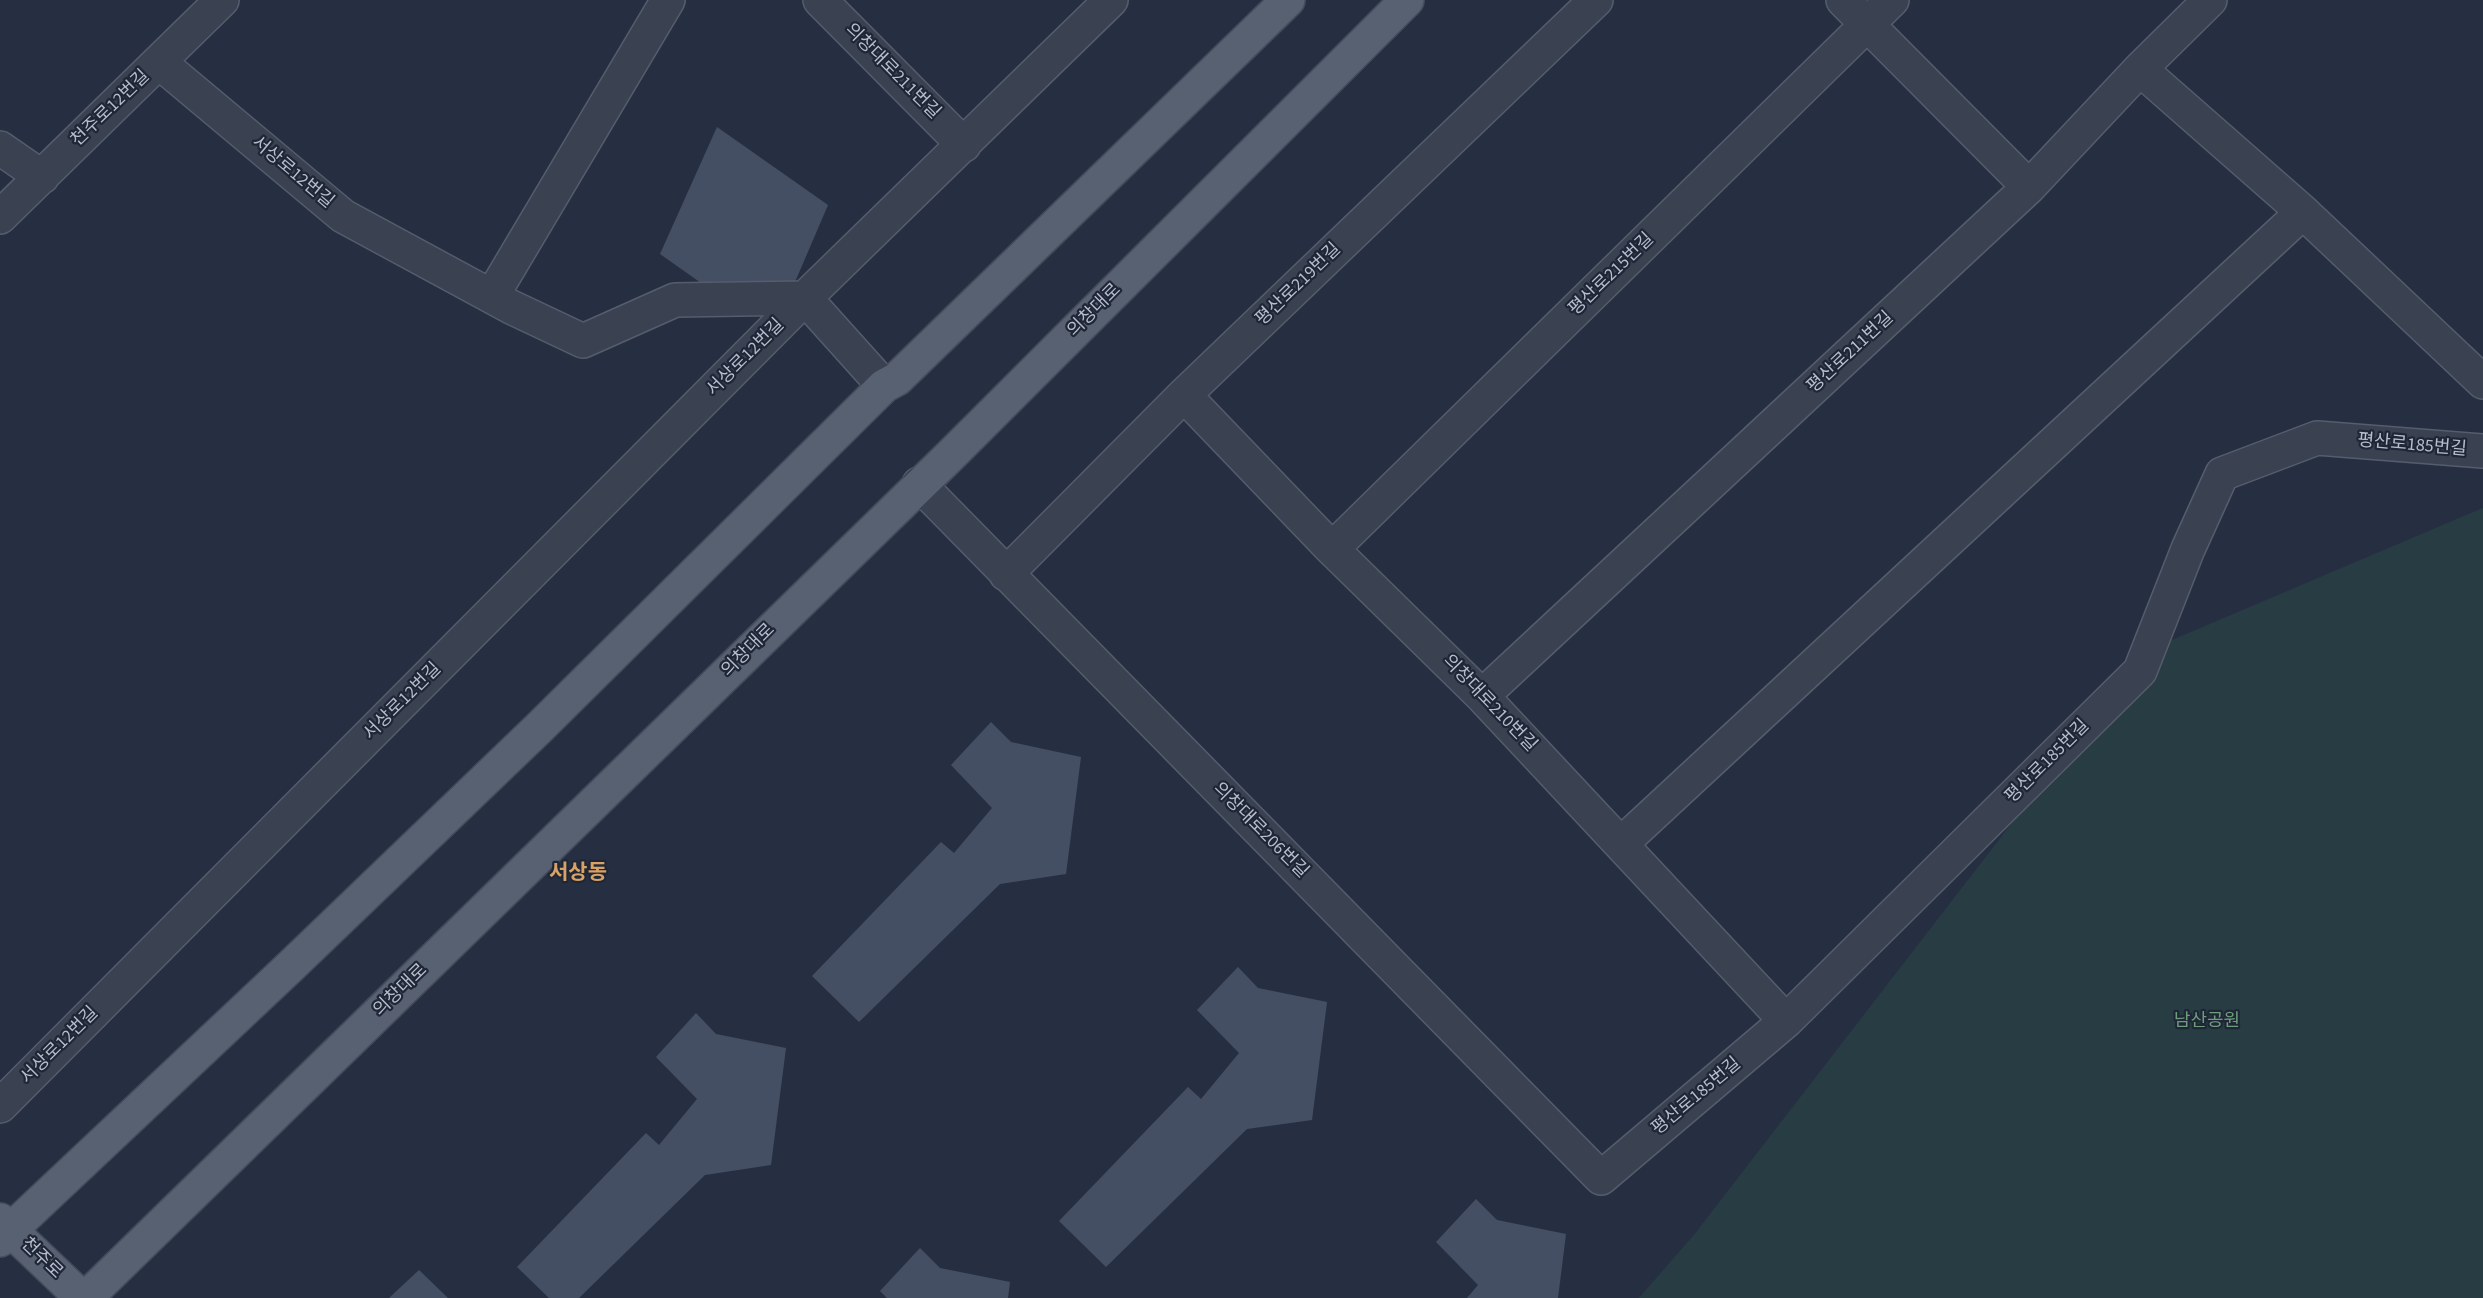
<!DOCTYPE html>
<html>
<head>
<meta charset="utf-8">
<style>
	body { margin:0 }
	canvas { display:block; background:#262f42 }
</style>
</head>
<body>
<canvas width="2483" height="1298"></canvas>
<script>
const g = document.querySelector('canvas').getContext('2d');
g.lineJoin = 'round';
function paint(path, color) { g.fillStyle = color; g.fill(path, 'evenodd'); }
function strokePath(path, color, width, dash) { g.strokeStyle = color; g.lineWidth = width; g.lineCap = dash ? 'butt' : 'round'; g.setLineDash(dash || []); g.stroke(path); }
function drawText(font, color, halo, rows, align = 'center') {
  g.font = font + ' "Source Sans 3","Noto Sans KR",sans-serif'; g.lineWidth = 4.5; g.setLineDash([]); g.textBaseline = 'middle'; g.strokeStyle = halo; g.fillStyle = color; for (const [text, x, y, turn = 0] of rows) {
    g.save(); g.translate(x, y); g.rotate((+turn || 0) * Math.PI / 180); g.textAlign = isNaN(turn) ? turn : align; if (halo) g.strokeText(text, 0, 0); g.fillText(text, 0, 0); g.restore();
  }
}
paint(new Path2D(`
	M2483 508V1298H1639L1694 1235 2144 652Z`), '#283d43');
paint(new Path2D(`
	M717 127 828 205 792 289 711 290 660 254Z
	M991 722 1011 742 1081 757 1066 874 1000 884 859 1022 812 976 941 842 954 853 992 808 951 765Z
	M1238 967 1258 988 1327 1002 1312 1120 1247 1129 1106 1267 1059 1221 1188 1087 1201 1099 1239 1053 1197 1010Z
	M696 1013 716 1034 786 1048 771 1165 705 1175 579 1298H549L517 1267 646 1133 659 1145 697 1099 656 1057Z
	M1476 1199 1497 1220 1566 1234 1558 1298H1467L1478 1285 1436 1242Z
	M920 1248 940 1268 1010 1282 1008 1298H887L880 1291Z
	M419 1270 448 1298H389Z`), '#454f64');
const minor = new Path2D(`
	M820 0 964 145
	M1843 0 2029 187
	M159 62 343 216 511 307 583 341 675 300 805 298 884 386
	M2140 69 2303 212 2483 382
	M0 148 42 177
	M0 217 222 0
	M492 296 668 0
	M1184 395 1332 549 1482 696 1786 1021
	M919 484 1601 1178 1786 1021 2140 671 2188 549 2222 474 2317 438 2483 451
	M1332 549 1892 0
	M1006 574 1184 395 1596 0
	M1482 696 2029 187 2140 69 2210 0
	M1622 843 2303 212
	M0 1106 805 298 1111 0`);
const major = new Path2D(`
	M0 1220 82 1298
	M0 1240 292 965 541 726 884 386 897 379 1288 0
	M86 1298 951 455 1407 0`);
strokePath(minor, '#555d6c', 36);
strokePath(major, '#444b5b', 36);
strokePath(minor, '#3a4252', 33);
strokePath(major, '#586172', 33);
drawText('18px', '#b7bdcc', '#1f2737', [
	["의창대로211번길",892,72,45],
	["천주로12번길",111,109,-44],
	["서상로12번길",292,173,40],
	["평산로215번길",1612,275,-44],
	["평산로219번길",1299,285,-44],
	["의창대로",1095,311,-45],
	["평산로211번길",1851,353,-43],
	["서상로12번길",746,358,-45],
	["평산로185번길",2412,446,5],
	["의창대로",749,651,-45],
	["서상로12번길",403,702,-45],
	["의창대로210번길",1489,704,46],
	["평산로185번길",2048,762,-45],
	["의창대로206번길",1260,831,45],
	["의창대로",401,991,-44],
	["서상로12번길",60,1046,-45],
	["평산로185번길",1697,1097,-40],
	["천주로",41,1259,44]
]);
drawText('18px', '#6e9d7d', '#1f2737', [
	["남산공원",2207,1022]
]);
drawText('bold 21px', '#d8a266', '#1f2737', [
	["서상동",578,874]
]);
</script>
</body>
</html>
